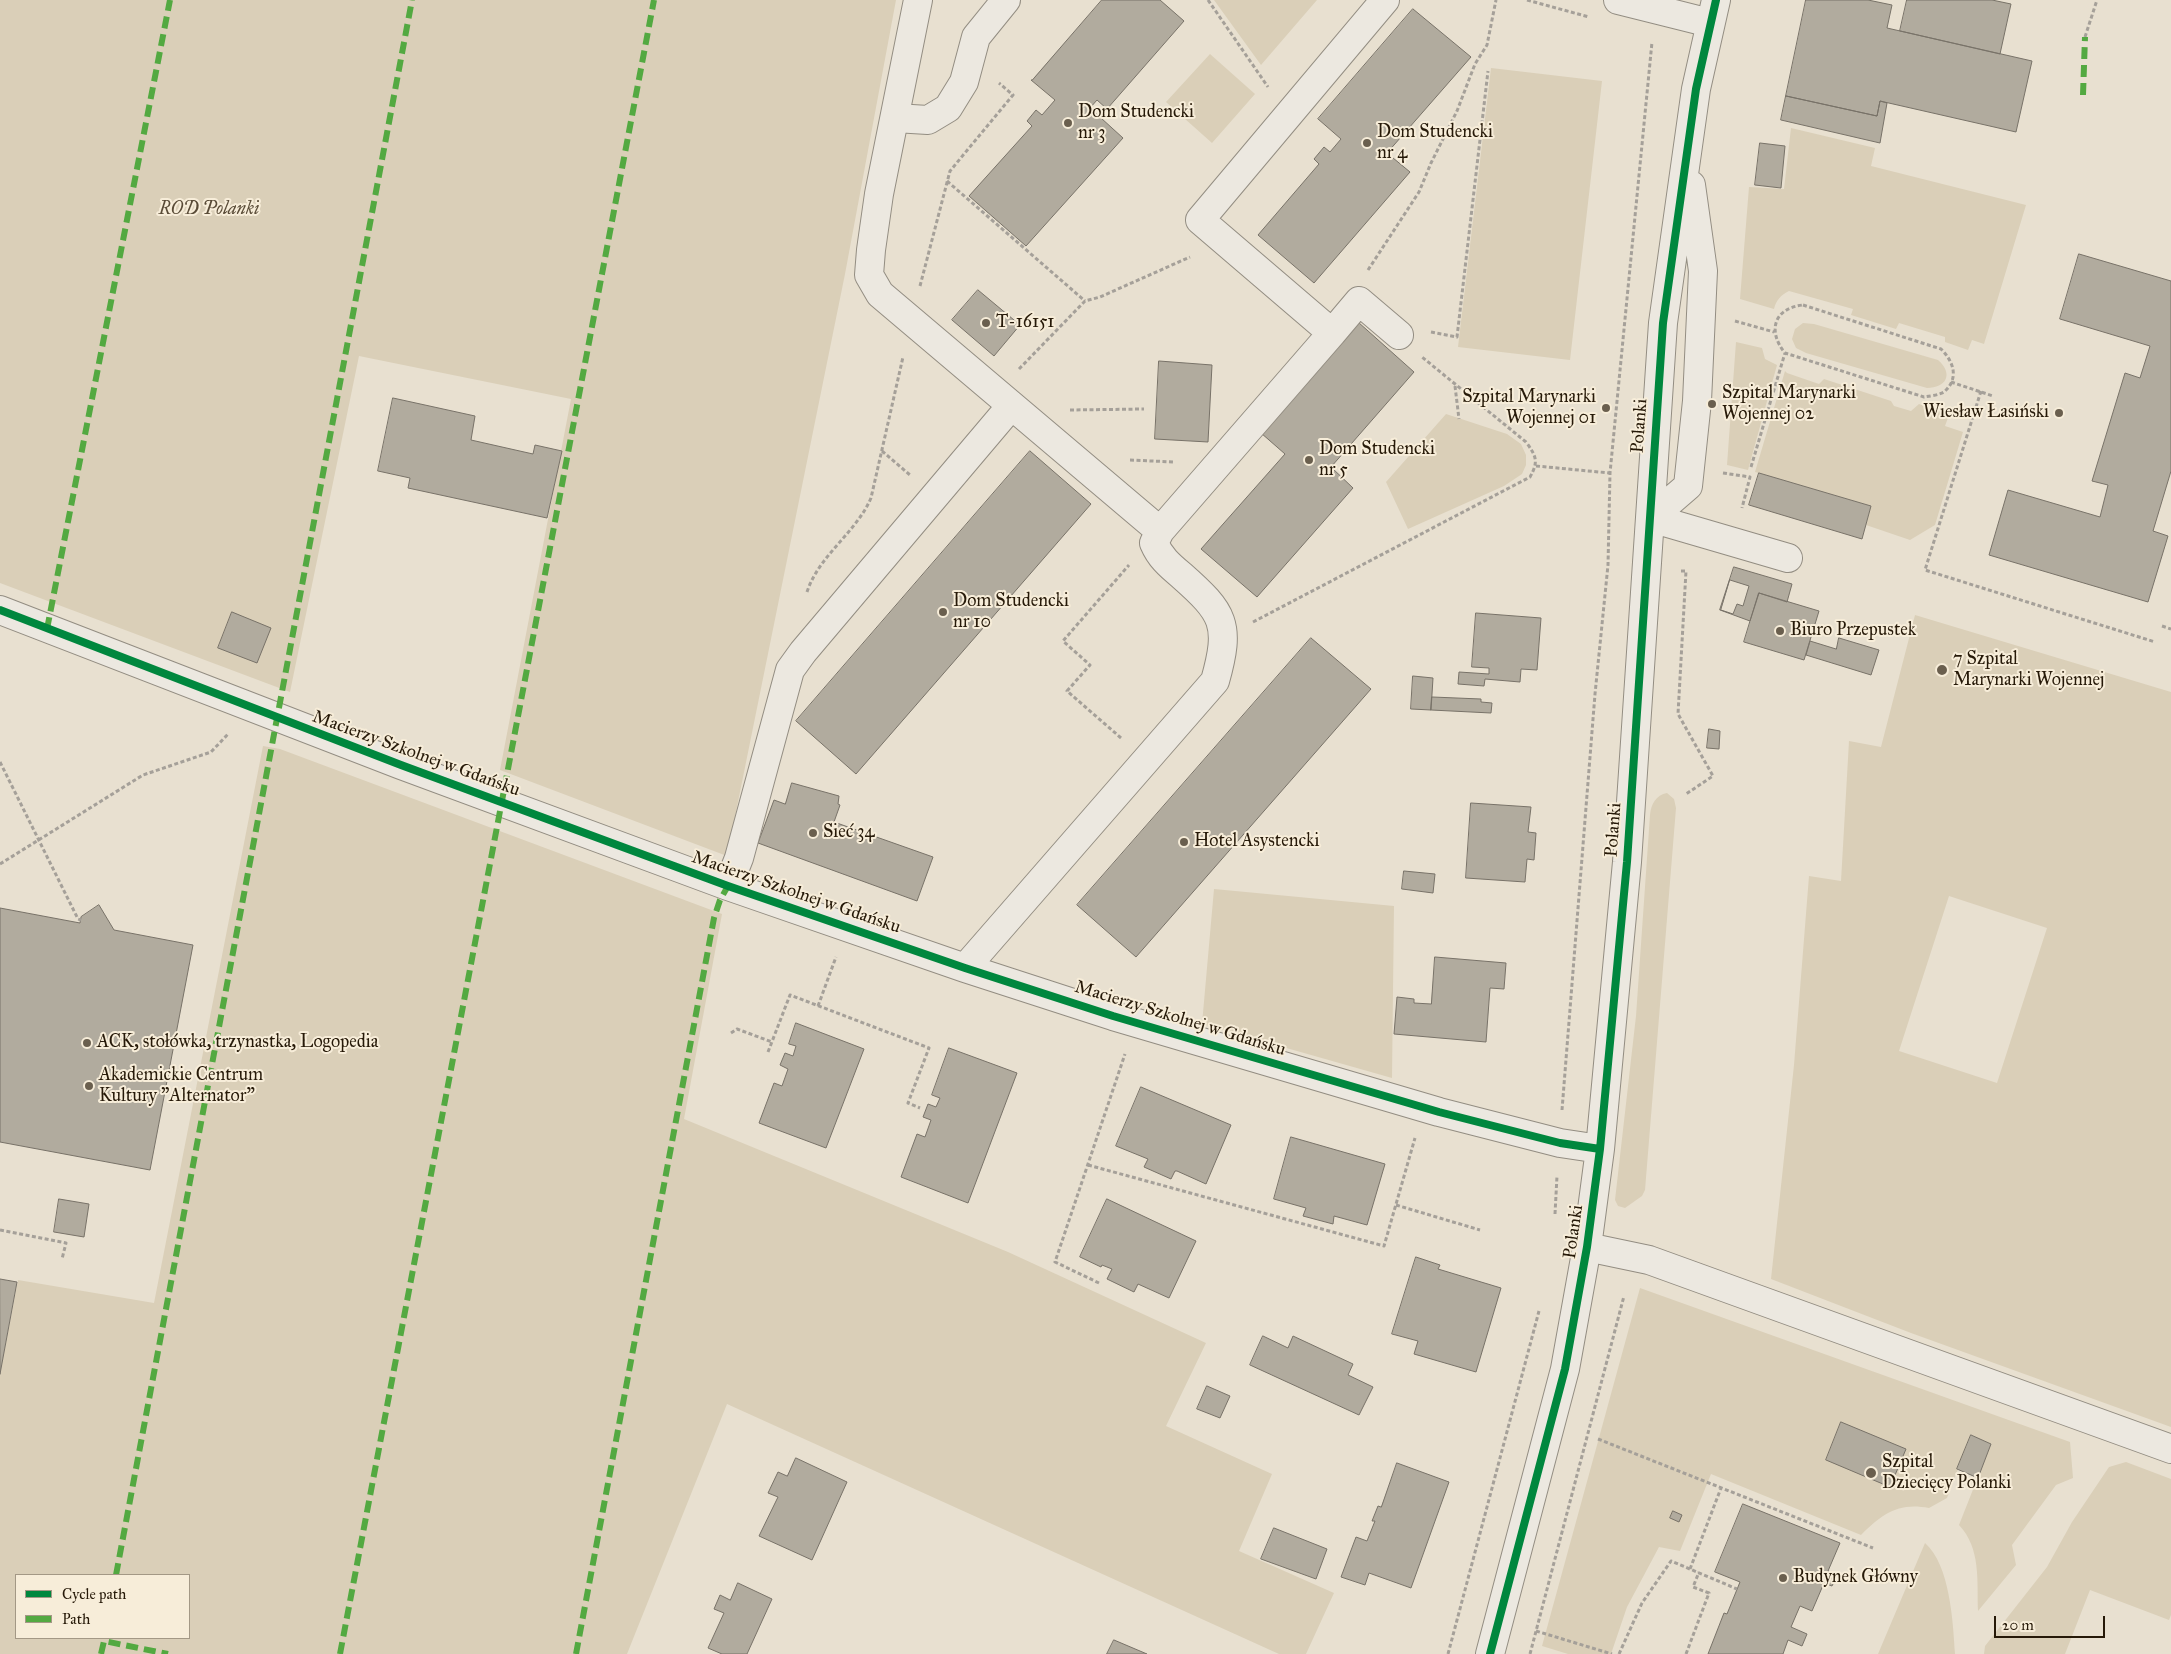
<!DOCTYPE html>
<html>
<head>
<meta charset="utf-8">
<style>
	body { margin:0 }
	#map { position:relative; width:2171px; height:1654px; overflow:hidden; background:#e8e0d0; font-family:"IM FELL Great Primer",serif }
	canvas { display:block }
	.legend { position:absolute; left:15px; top:1574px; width:175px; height:65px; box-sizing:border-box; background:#f7edd9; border:1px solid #a39885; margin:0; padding:6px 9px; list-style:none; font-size:15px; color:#261908 }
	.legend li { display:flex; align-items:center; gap:10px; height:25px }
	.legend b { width:25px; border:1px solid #a39885 }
	.scale { position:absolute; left:1994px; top:1616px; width:111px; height:22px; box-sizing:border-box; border:2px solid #261908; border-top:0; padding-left:6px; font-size:15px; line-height:18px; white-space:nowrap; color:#261908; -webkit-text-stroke:4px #f7edd9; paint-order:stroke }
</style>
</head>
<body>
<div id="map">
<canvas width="2171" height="1654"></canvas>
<ul class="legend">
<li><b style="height:6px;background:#00873e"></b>Cycle path</li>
<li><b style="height:6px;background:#53a941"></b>Path</li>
</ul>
<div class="scale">20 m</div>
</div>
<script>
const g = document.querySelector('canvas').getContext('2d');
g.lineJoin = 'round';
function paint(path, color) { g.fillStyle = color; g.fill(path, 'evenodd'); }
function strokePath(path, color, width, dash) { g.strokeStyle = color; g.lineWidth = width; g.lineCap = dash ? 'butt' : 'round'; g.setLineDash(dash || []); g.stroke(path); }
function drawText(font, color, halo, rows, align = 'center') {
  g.font = font + ' "IM FELL Great Primer",serif'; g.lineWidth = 4; g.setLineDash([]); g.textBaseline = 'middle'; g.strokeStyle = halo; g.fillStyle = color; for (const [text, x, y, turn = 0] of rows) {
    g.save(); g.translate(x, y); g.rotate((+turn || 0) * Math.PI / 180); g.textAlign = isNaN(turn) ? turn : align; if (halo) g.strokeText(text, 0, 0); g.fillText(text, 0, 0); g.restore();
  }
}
paint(new Path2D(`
	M0 0H896L845 274 727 856 500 770 571 399 359 356 290 692 0 583Z
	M1214 0H1317L1261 65Z
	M1210 54 1255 94 1212 143 1166 102Z
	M1491 68 1602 81 1570 360 1458 347Z
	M1791 128 1875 148 1871 166 2026 205 1984 344 1972 340 1968 350 1945 342V337L1899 323 1896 329 1851 315 1853 309 1789 291C1781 295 1776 300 1774 309L1740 299 1749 187 1784 189Z
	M1803 323 1814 324 1938 360C1954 374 1946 388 1927 388L1806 353 1796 348 1792 339 1795 329Z
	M1736 342 1762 348 1765 359 1777 365 1748 470 1727 465Z
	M1785 371 1787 373 1819 384 1824 379 1891 401 1894 406 1911 411 1919 404 1949 415 1945 426 1963 432 1935 525 1910 540 1866 525 1871 506 1755 472Z
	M1446 414 1507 434 1521 444 1526 455V465L1522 474 1504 486 1408 529 1386 482Z
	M1915 615 2171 692V1427L1911 1333 1771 1279 1794 1065 1809 876 1841 881 1849 741 1881 747ZM1949 896 2047 928 1997 1083 1899 1051Z
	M263 746 280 749 722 914 684 1119 1008 1252 1206 1343 1166 1426 1272 1474 1239 1551 1334 1593 1306 1654H1279L727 1404 627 1654H0V1374L18 1280 154 1303ZM16 1575H189V1638H16Z
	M1667 793 1674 799 1676 808 1645 1190 1642 1196 1625 1208 1618 1206 1615 1200 1636 1016 1650 815C1651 804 1656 795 1667 793Z
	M1214 889 1394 906 1392 1078 1202 1024Z
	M1640 1288 2070 1442 2073 1478 2056 1485 2012 1545 2016 1565 1978 1611C1977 1581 1981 1548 1959 1525L1991 1444 1971 1435 1947 1498 1929 1508C1898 1502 1882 1514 1861 1535L1711 1474 1680 1551 1659 1547 1627 1607 1611 1654H1568L1542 1646Z
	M2126 1462 2171 1479V1615L2169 1620 2090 1590 2065 1654H1984L1985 1646 2047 1567 2072 1522 2109 1467Z
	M1925 1543C1950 1565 1953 1621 1955 1654H1878Z`), '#dacfb8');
const building = new Path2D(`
	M1102 0H1160L1184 21 1107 109 1097 100 1090 108 1123 138 1026 246 969 196 1032 126 1027 121 1036 110 1042 115 1055 100 1031 80H1032Z
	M1806 0H1868L1892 5 1887 28 2032 61 2016 132 1880 101 1877 116 1786 96Z
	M1907 0H1992L2011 4 2000 54 1900 31Z
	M1413 9 1471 57 1387 153 1410 172 1314 283 1258 235 1319 164 1314 159 1324 147 1330 152 1341 139 1318 119Z
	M1786 96 1877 116 1880 101 1887 103 1880 143 1781 120Z
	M1760 143 1785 146 1781 188 1755 185Z
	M2079 254 2171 281V471L2153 531 2168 536 2148 602 1989 555 2008 490 2100 517 2108 485 2092 481 2125 373 2140 378 2150 346 2060 319Z
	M978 290 1020 325 994 356 952 320Z
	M1358 322 1414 372 1331 467 1353 488 1257 597 1201 549 1285 454 1261 433Z
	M1159 361 1212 365 1208 442 1155 439Z
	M393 398 475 416 471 440 533 454 535 445 562 451 547 518 408 488 410 478 378 471Z
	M1030 451 1091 504 856 774 796 721Z
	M1759 473 1871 506 1862 539 1749 505Z
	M1734 567 1792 584 1787 602 1759 593 1750 621 1720 610Z
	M1730 580 1749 586 1743 606 1737 604 1733 614 1721 610Z
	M1759 593 1819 611 1804 660 1744 642Z
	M232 612 271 628 257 663 218 648Z
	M1476 613 1541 618 1537 670 1521 669 1520 682 1485 679 1484 686 1458 684 1459 672 1489 674V668L1472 667Z
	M1311 638 1371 689 1136 957 1077 905Z
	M1839 638 1879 650 1871 675 1806 655 1810 641 1836 649Z
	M1413 676 1433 678 1431 710 1411 709Z
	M1432 697 1481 699V702L1492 703 1491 713 1431 710Z
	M1709 729 1720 731 1719 749 1707 748Z
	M792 783 839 796 838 804 840 805 834 822 933 857 917 901 758 843 774 800 785 804Z
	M1471 803 1531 807 1528 832 1536 833 1534 860 1527 859 1525 882 1466 878Z
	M1404 871 1435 874 1433 893 1402 889Z
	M99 905 114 930 193 945 150 1170 0 1142V908L80 923 81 917Z
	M1435 957 1506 963 1504 989 1490 988 1486 1042 1394 1034 1397 997 1414 999V1003L1431 1004Z
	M796 1023 864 1049 826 1148 759 1123 774 1083 782 1086 788 1069 780 1065 785 1053 793 1056 796 1046 789 1044Z
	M949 1048 1017 1073 968 1203 901 1177 917 1134 925 1137 931 1120 923 1117 928 1104 936 1107 940 1098 932 1095Z
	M1141 1087 1231 1125 1206 1184 1177 1171H1175L1171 1179 1144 1167 1148 1159 1116 1146Z
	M1291 1137 1385 1164 1367 1225 1334 1216 1333 1224 1303 1216 1306 1208 1274 1199Z
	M59 1199 89 1204 84 1237 54 1232Z
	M1107 1199 1196 1241 1169 1298 1138 1284 1134 1292 1107 1279 1112 1269 1102 1265 1101 1267 1080 1257Z
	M1416 1257 1440 1265 1438 1269 1501 1288 1476 1372 1414 1354 1418 1341 1392 1334Z
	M0 1279 17 1282 0 1374Z
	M1263 1336 1288 1348 1293 1336 1353 1364 1348 1375 1373 1387 1359 1415 1250 1365Z
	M1207 1386 1230 1396 1220 1418 1197 1409Z
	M1841 1422 1906 1449 1890 1487 1826 1460Z
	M1971 1435 1991 1444 1978 1478 1957 1469Z
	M796 1458 847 1482 812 1560 759 1536 778 1497 768 1493 778 1472 787 1476Z
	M1397 1463 1449 1482 1411 1588 1369 1573 1365 1585 1341 1577 1356 1537 1367 1541 1375 1521H1372L1378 1506 1381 1507Z
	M1743 1504 1840 1543 1828 1571 1838 1574 1832 1586 1824 1583 1812 1611 1800 1606 1791 1627 1807 1634 1802 1646 1788 1640 1783 1654H1708L1724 1613 1727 1614 1740 1582 1715 1572Z
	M1673 1511 1682 1515 1679 1522 1670 1518Z
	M1274 1528 1327 1549 1316 1579 1261 1559Z
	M738 1583 772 1599 747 1654H722L708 1648 724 1613 714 1609 720 1595 730 1600Z
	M1114 1640 1147 1654H1107Z`);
paint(building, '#b1ab9e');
strokePath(building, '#787268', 1);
const minor = new Path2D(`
	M918 0 879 194 871 250 869 275 880 294 1160 531
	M1618 0 1710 23
	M895 118 928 120 948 108 964 82 976 37 1006 0
	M1332 333 1359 301 1399 335
	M1651 518 1688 486 1697 401 1703 271 1691 185
	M1651 518 1788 558
	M0 610 401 765 728 886 965 968 1113 1016 1439 1112 1560 1143 1600 1149
	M728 886 739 858 790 670 803 652 1011 406
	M965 968 1215 681C1231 624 1224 613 1181 575 1169 565 1160 557 1154 543L1160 531 1332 333 1200 220 1385 0
	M1587 1247 1649 1260 2171 1449
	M1490 1654 1565 1369 1587 1247 1600 1149 1627 862 1663 323 1696 89 1716 0`);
strokePath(minor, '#938d82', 30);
strokePath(new Path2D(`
	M1208 0 1268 87
	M1527 0 1589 17
	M2085 37 2097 0
	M947 181 1085 301
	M1368 270 1419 192 1431 163 1457 111 1475 64 1487 45 1496 0
	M920 286 950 171 1013 95 999 83
	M1803 305 1941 349C1953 361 1960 378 1944 392 1939 395 1930 396 1924 397L1785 353C1767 331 1774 308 1803 305Z
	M1735 321 1774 332
	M1431 332 1457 337 1488 71
	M1019 369 1085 301 1100 297 1190 257
	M1951 382 1993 396
	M1455 386 1459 419
	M1981 391 1925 570 2155 642
	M1070 410 1144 409
	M882 451 910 475
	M1130 460 1174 462
	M1536 466 1610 473
	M1751 467 1785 353
	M1723 473 1750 477 1742 508
	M1681 571H1686L1678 714 1713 776 1686 794
	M807 592C819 555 856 533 871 498L903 357
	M1253 622 1530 477C1539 461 1536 456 1526 442L1422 357
	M2162 626 2171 629
	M1121 738 1067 691 1090 665 1063 641 1129 565
	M0 762 78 919 81 920
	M0 864 143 775 211 752 229 733
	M818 1006 836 957
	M731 1033 737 1029 772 1042
	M768 1052 790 995 929 1048 908 1103 920 1108
	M1562 1110 1595 694 1608 565 1610 473 1652 42
	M1088 1165 1384 1246 1415 1138
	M1396 1205 1480 1230
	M1555 1214 1557 1176
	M0 1230 66 1243 62 1259
	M1099 1283 1055 1262 1125 1054
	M1598 1439 1873 1548
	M1690 1569 1721 1488
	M1536 1631 1612 1654
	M1448 1654 1539 1311
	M1530 1654 1624 1296
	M1619 1654 1642 1603 1671 1561 1737 1589
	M1686 1654 1709 1593 1693 1587 1699 1572`), '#a5a099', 3, [4, 2.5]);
strokePath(minor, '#ece8e0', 28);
strokePath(new Path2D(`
	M2083 95 2085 37
	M47 629 170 0
	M116 1575 412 0
	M101 1654 104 1641 168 1654
	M340 1654 654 0
	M576 1654 714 918 720 900 728 886`), '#53a941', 6, [12, 6]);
strokePath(new Path2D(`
	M0 610 401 765 728 886 965 968 1113 1016 1439 1112 1560 1143 1600 1149
	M1490 1654 1565 1369 1587 1247 1600 1149 1627 862 1663 323 1696 89 1716 0`), '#00873e', 8);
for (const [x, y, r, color] of [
	[1068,123,5,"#6a5f4e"],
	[1367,143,5,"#6a5f4e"],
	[986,323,5,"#6a5f4e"],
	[1712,404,5,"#6a5f4e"],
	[1606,408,5,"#6a5f4e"],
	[2059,413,5,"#6a5f4e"],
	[1309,460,5,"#6a5f4e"],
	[943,612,5,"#6a5f4e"],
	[1780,631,5,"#6a5f4e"],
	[1942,670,6,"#6a5f4e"],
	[813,833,5,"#6a5f4e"],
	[1184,842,5,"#6a5f4e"],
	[87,1043,5,"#6a5f4e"],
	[89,1086,5,"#6a5f4e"],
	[1871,1473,6,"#6a5f4e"],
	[1783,1578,5,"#6a5f4e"]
]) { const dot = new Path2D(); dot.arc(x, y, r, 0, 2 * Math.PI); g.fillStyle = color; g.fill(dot); strokePath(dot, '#f7edd9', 2); }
drawText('18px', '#261908', '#f7edd9', [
	["Dom Studencki",1078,113],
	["nr 3",1078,134],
	["Dom Studencki",1377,133],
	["nr 4",1377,154],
	["T-16151",996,323],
	["Szpital Marynarki",1722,394],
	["Wojennej 02",1722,415],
	["Szpital Marynarki",1596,398,"right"],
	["Wojennej 01",1596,419,"right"],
	["Wiesław Łasiński",2049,413,"right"],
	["Dom Studencki",1319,450],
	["nr 5",1319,471],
	["Dom Studencki",953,602],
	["nr 10",953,623],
	["Biuro Przepustek",1790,631],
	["7 Szpital",1953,660],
	["Marynarki Wojennej",1953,681],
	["Sieć 34",823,833],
	["Hotel Asystencki",1194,842],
	["ACK, stołówka, trzynastka, Logopedia",97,1043],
	["Akademickie Centrum",99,1076],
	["Kultury \"Alternator\"",99,1097],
	["Szpital",1882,1463],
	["Dziecięcy Polanki",1882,1484],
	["Budynek Główny",1793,1578]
], 'left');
drawText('italic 18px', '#594b37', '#f7edd9', [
	["ROD Polanki",209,210]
]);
drawText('18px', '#261908', '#f7edd9', [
	["Polanki",1640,426,-86],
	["Macierzy Szkolnej w Gdańsku",416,754,20],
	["Polanki",1614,830,-86],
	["Macierzy Szkolnej w Gdańsku",796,893,19],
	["Macierzy Szkolnej w Gdańsku",1180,1019,17],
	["Polanki",1574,1232,-82]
]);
</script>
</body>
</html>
